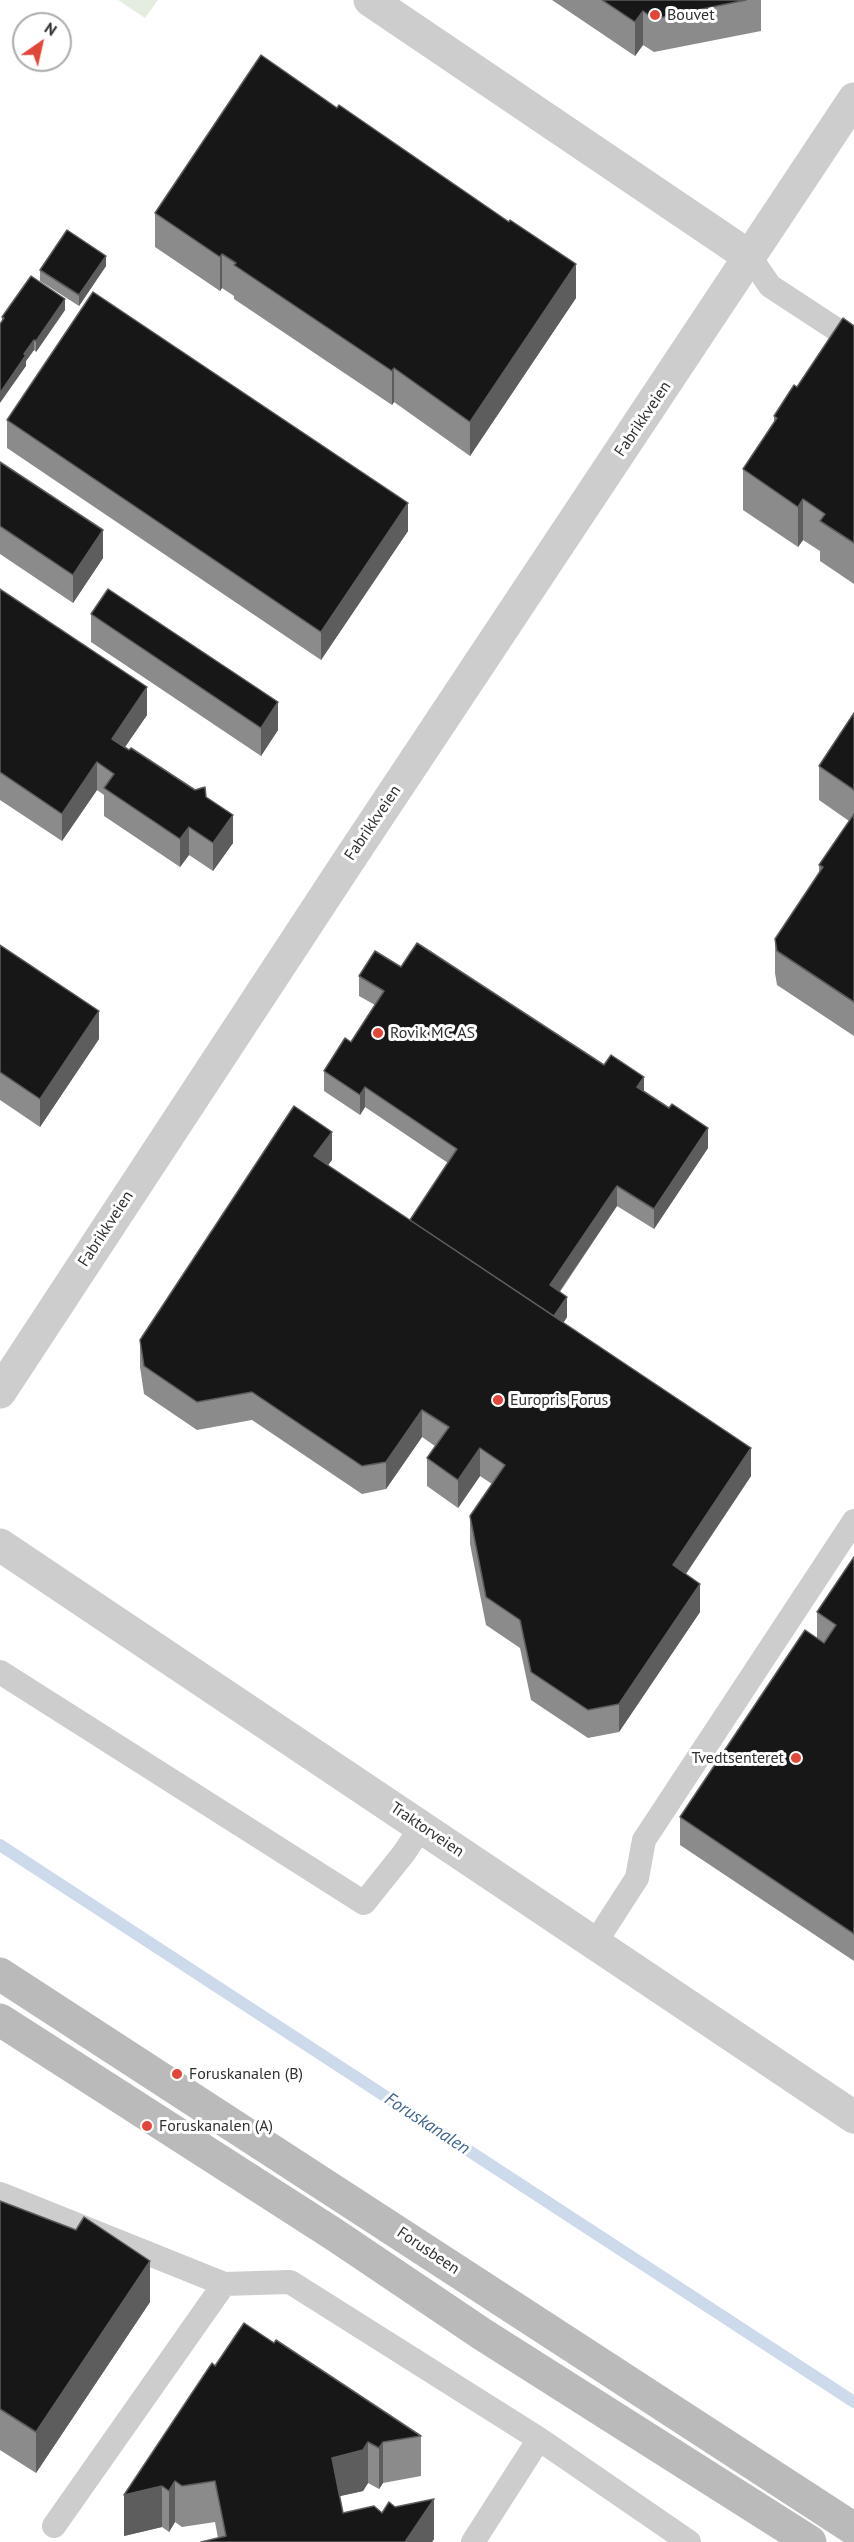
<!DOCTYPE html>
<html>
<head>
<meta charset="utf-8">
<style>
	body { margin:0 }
	#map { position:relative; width:854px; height:2542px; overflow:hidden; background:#fff; font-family:"PT Sans",sans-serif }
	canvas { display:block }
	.north { position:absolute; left:12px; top:12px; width:60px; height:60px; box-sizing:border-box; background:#fff; border:2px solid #acacac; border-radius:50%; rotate:34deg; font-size:16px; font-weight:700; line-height:24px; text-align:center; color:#303030 }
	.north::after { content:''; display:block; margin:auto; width:21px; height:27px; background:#e24638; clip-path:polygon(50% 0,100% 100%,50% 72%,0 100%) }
</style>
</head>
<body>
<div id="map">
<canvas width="854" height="2542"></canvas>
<div class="north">N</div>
</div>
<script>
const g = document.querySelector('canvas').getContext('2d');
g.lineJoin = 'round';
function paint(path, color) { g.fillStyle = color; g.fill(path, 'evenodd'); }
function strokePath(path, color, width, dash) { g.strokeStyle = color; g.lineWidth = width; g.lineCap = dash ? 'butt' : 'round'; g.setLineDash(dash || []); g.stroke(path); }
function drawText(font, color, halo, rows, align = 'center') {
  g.font = font + ' "PT Sans",sans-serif'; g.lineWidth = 6; g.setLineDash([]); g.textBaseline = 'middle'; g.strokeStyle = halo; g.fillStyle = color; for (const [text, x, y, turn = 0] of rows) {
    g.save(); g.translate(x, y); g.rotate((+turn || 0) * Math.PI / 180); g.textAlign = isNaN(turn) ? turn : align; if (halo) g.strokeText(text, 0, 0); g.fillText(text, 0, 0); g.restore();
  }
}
paint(new Path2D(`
	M118 0H158L145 18Z`), '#e4eddf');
strokePath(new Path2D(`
	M0 1845 854 2402`), '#ccdaec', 12);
strokePath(new Path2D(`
	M750 257 770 286 854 341
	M0 1672 364 1903 404 1853 422 1826
	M595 1943 637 1878 644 1840 854 1521
	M0 2194 224 2284 290 2282 539 2439 689 2542
	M54 2526 224 2284
	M473 2542 539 2439`), '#cdcdcd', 24);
strokePath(new Path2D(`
	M370 0 750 257
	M0 1392 347 863 854 99
	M0 1545 854 2117`), '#cdcdcd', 33);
strokePath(new Path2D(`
	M0 1974C286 2157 570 2343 854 2529
	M0 2020 335 2235 482 2334 810 2542`), '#bababa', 33);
paint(new Path2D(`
	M552 0H761V31L654 52 643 45 635 56Z
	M155 213 576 298 470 456 394 402 392 405 234 299V296L222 288 220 291 155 247Z
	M106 266 79 306 40 281V270Z
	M65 310 36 352 34 350 26 361V366L2 321V317Z
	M854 326V584L820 561V551L803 540 798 547 743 510V469L774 423V416L797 387Z
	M7 420 408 531 321 660 7 448Z
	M0 462 103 558 73 603 0 554Z
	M0 589 147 715 125 747 206 797 233 843 213 871 189 855 180 867 104 816V795L97 790 62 841 0 800Z
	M91 614 278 730 261 756 91 642Z
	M854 713V1036L777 985 775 973V939L819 873V865L849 821 819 800V766Z
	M0 945 99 1039 40 1127 0 1100Z
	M401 967 644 1092 708 1148 654 1229 617 1206 560 1292 567 1317 563 1323 751 1476 686 1574 700 1612 619 1732 588 1738 531 1700 520 1648 486 1625 470 1544V1516L492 1484 480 1476 458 1508 427 1486V1458L435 1446 422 1437 386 1489 362 1494 252 1420 197 1430 144 1394 140 1367V1340L332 1160 328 1165 410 1220 448 1163 365 1107 360 1115 324 1091V1071L351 1042 375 1005 359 996V976Z
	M854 1557V1961L680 1845V1817L817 1638V1612Z
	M0 2201 150 2302 36 2473 0 2450Z
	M274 2343 421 2436V2476L383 2483 379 2489 368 2483 363 2491 339 2496 343 2513H382L434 2539 432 2542H201L218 2538 215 2522 182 2527 175 2522 169 2532 162 2527 124 2536 215 2366Z`), '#8b8b8b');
paint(new Path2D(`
	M643 11V45L635 56V22Z
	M222 254V288L220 291V257Z
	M106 256V266L79 306V295Z
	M576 264V298L470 456V422Z
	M65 299V310L36 352V341Z
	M34 340V350L26 361V366L0 403V393L24 354Z
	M394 368V402L392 405V371Z
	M803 499V540L798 547V507Z
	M408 503V531L321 660V632Z
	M103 530V558L73 603V575Z
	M147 687V715L112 766V739Z
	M278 702V730L261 756V728Z
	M97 762V790L62 841V814Z
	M233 815V843L213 871V843Z
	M189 827V855L180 867V839Z
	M99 1011V1039L40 1127V1099Z
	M644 1077V1097L637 1087Z
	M365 1087V1107L360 1115V1095Z
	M708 1128V1148L654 1229V1209Z
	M332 1132V1160L314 1184V1156Z
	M617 1186V1206L550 1305V1285Z
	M567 1297V1317L551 1342V1322Z
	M422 1410V1437L386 1489V1462Z
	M480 1448V1476L458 1508V1480Z
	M751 1448V1476L673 1593V1565Z
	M700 1584V1612L619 1732V1704Z
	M150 2261V2302L36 2473V2432Z
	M368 2442V2483L363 2491 332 2498V2458Z
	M383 2442V2483L379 2489V2448Z
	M175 2481V2522L169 2532V2491Z
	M162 2486V2527L124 2536V2495Z
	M434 2499V2539L432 2542H405Z`), '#5d5d5d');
const building = new Path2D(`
	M602 0H746L654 19 643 11 635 22Z
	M261 55 337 108 339 105 509 222 510 220 576 264 470 422 394 368 392 371 234 265 236 263 222 254 220 257 155 213Z
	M67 230 106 256 79 295 40 270Z
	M31 276 65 299 36 341 34 340 24 354 26 355 0 393V324L4 318 2 317Z
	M93 292 408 503 321 632 7 420Z
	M843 318 854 326V543L820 521 825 514 803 499 798 507 743 469 777 418 774 416 794 385 797 387Z
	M0 462 103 530 73 575 0 526Z
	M0 589 147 687 112 739 129 750 131 748 195 790 205 787 206 797 233 815 213 843 189 827 180 839 104 788 114 774 97 762 62 814 0 772Z
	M108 589 278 702 261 728 91 614Z
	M854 713V790L819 766Z
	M854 814V1002L777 951 775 939 823 867 819 865Z
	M417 943 604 1065 611 1055 644 1077 637 1087 669 1108 672 1104 708 1128 654 1209 617 1186 550 1285 567 1297 554 1316 410 1220 457 1149 365 1087 360 1095 324 1071 345 1038 351 1042 384 991 359 976 375 951 401 967Z
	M0 945 99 1011 40 1099 0 1072Z
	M294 1106 332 1132 314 1156 751 1448 673 1565 700 1584 619 1704 588 1710 531 1672 520 1620 486 1597 470 1516 505 1465 480 1448 458 1480 427 1458 449 1427 422 1410 386 1462 362 1466 252 1392 197 1402 144 1366 140 1340Z
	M854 1557V1934L680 1817 805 1630 824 1643 836 1625 817 1612Z
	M0 2201 76 2230 84 2217 150 2261 36 2432 0 2409Z
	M244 2323 274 2343 276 2340 421 2436 383 2442 379 2448 368 2442 363 2450 332 2458 343 2513 374 2506 382 2513 389 2502 395 2507 434 2499 405 2542H201L226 2536 215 2481 182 2486 175 2481 169 2491 162 2486 124 2495 212 2363 215 2366Z`);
paint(building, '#171717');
strokePath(building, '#5d5d5d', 1.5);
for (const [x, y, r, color] of [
	[655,15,6,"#e24638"],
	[378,1033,6,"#e24638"],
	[498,1400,6,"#e24638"],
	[796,1758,6,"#e24638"],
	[177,2074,6,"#e24638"],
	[147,2126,6,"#e24638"]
]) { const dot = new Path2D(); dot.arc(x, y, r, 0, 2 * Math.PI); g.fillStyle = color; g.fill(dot); strokePath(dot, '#fff', 2); }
drawText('16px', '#303030', '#fff', [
	["Bouvet",667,15],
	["Rovik MC AS",390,1033],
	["Europris Forus",510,1400],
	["Tvedtsenteret",784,1758,"right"],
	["Foruskanalen (B)",189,2074],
	["Foruskanalen (A)",159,2126]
], 'left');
drawText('16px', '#303030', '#fff', [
	["Fabrikkveien",643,419,-56],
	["Fabrikkveien",373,823,-56],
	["Fabrikkveien",106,1229,-57],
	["Traktorveien",427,1830,34],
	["Forusbeen",428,2251,34]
]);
drawText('italic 18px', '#3f6591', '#fff', [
	["Foruskanalen",427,2124,33]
]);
</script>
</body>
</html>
